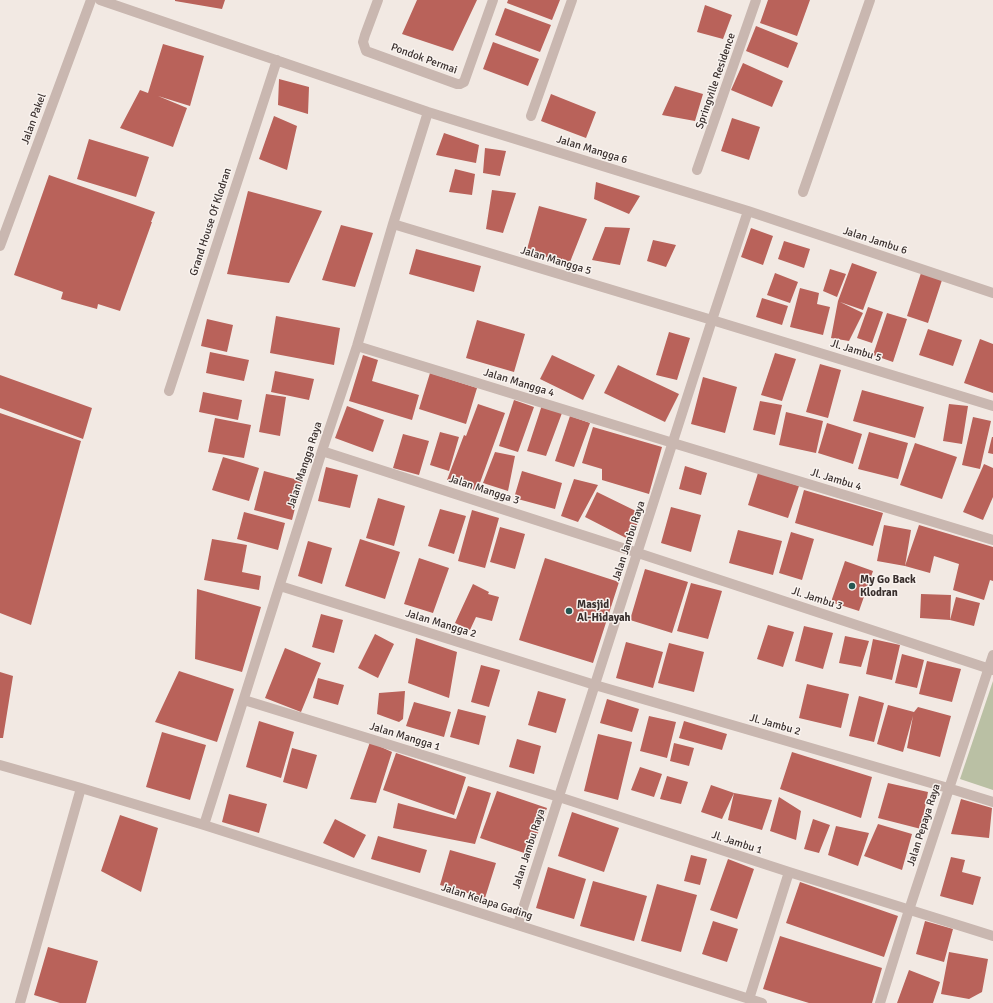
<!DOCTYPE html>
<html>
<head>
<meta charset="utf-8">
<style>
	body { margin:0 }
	canvas { display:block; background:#f2e9e3 }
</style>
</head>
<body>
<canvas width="993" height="1003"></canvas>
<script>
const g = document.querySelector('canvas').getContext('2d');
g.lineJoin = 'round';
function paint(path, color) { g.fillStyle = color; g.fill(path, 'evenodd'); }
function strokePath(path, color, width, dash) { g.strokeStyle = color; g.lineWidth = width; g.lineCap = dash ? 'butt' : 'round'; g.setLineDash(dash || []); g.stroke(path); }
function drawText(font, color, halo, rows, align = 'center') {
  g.font = font + ' Signika,sans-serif'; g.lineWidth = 3; g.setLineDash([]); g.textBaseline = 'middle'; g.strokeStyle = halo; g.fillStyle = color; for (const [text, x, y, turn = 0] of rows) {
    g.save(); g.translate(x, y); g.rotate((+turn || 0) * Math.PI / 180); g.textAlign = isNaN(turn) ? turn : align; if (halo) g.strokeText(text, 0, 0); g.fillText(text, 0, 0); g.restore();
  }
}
paint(new Path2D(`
	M993 681V790L960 779Z`), '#bac0a4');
paint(new Path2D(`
	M175 0H225L222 9 175 1Z
	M417 0H477L453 51 402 34Z
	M508 0H560L552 20 507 3Z
	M768 0H810L797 36 760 23Z
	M705 5 732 15 723 39 697 32Z
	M505 8 551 25 540 52 495 35Z
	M756 26 798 43 788 68 746 51Z
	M493 42 539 59 528 86 483 69Z
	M163 44 204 56 190 106 158 96 187 108 173 147 120 128 140 90 148 93Z
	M743 63 783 81 772 107 731 90Z
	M279 79 309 87 308 114 278 105Z
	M675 86 703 94 695 121 662 115Z
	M551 94 596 112 586 138 541 121Z
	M274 116 297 126 287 170 259 159Z
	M732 118 760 127 749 160 721 151Z
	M444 133 479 145 476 163 436 155Z
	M89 139 149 157 136 197 77 179Z
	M485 148 506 151 500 176 483 173Z
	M455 169 475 174 472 195 449 192Z
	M49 175 155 212 151 222H152L120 311 98 304 97 309 61 299 63 292 14 275Z
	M596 182 640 196 629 214 594 199Z
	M492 190 516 193 503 233 486 229Z
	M248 191 322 211 289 283 227 274Z
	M539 206 587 219 570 262 526 253Z
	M341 225 373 233 355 287 322 280Z
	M605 227 630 228 620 265 592 260Z
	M751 228 773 236 763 265 741 257Z
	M653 240 676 245 666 267 647 261Z
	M784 241 810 249 804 268 778 259Z
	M416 249 481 266 474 292 409 274Z
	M852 263 877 272 863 310 840 302 863 313 849 341 831 338 838 301Z
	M830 269 846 274 837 297 823 291Z
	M922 270 943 277 928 323 907 316Z
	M775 273 798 282 790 303 767 295Z
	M800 288 819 293 817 304 830 307 823 335 790 327Z
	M762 298 788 306 782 325 756 317Z
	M868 307 883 312 872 343 857 338Z
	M887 313 907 319 893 362 873 355Z
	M276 316 340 328 334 365 270 353Z
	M207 319 233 325 227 352 201 346Z
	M477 320 525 334 514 372 466 358Z
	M928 329 962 340 953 366 919 355Z
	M669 332 690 338 677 380 656 375Z
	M980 339 993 344V393L964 383Z
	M210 352 249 360 244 381 206 373Z
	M775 353 796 359 782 401 761 395Z
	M363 355 378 360 372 381 419 395 412 420 349 401Z
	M552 355 595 375 583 400 540 379Z
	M820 364 841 370 828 418 806 412Z
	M618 365 679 394 665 422 604 393Z
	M275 371 314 379 309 400 271 392Z
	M430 373 477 388 466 424 419 409Z
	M0 375 92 408 83 439 0 408Z
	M703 377 737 387 725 433 691 424Z
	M862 390 924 407 915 438 853 421Z
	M203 392 242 400 238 420 199 412Z
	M266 394 286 397 280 436 259 432Z
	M514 400 534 407 518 452 499 446Z
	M760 401 782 405 775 435 753 430Z
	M478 404 505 413 477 491 447 480 464 435 466 436Z
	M949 404 968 406 962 444 943 441Z
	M542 405 562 413 546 456 527 451Z
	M347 406 384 420 373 452 335 438Z
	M786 412 823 421 816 453 779 445Z
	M0 413 81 441 31 625 0 613Z
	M570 416 590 423 574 467 555 461Z
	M973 417 991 421 980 469 962 465Z
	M215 418 251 425 244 458 208 452Z
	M827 423 862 434 853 464 818 453Z
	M593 427 662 447 649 494 602 480V469L582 463Z
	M440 432 459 437 449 471 430 465Z
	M869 432 908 443 898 479 858 469Z
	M403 434 429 441 419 475 393 468Z
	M992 437H993V454L988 453Z
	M915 443 957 457 942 499 900 485Z
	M495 452 515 456 508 491 483 483Z
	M223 457 259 468 249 501 212 490Z
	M984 464 993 468V497L983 520 963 512Z
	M685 466 707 473 701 495 679 489Z
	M326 467 358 475 350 508 318 501Z
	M264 471 302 481 292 520 254 510Z
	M522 471 562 483 555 509 514 498Z
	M758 473 799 486 788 518 748 505Z
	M574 479 598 485 578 522 561 516Z
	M804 490 883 513 873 546 795 523Z
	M597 492 642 514 630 540 585 517Z
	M378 498 405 506 394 546 366 538Z
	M671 507 701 515 691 552 661 543Z
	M440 509 466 516 454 554 428 546Z
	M472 510 499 518 485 568 458 561Z
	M244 512 285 523 278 550 237 539Z
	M884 525 911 530 905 566 877 561Z
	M919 525 993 547V581L990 580 984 600 953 590 959 564 934 556 930 573 905 566Z
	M500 527 525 534 515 569 490 562Z
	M738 530 782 541 773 575 729 563Z
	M791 532 814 539 802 580 779 573Z
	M212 539 247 545 242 572 261 576 259 590 204 580Z
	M360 539 400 552 385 599 345 586Z
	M308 541 332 548 322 584 298 576Z
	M419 558 449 568 433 613 404 604Z
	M545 558 619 582 593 663 519 640Z
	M845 561 873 571 859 611 831 602Z
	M645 569 688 582 672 633 630 620Z
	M691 583 722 591 708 639 677 631Z
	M473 584 489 592 488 594 499 597 492 621 476 617 470 630 455 623Z
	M197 589 261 607 242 672 195 659Z
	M921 594 951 595 950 620 920 618Z
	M956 597 980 603 974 626 950 620Z
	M321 614 343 620 334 653 312 647Z
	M768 625 794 632 783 667 757 659Z
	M804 626 833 633 823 669 795 661Z
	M375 634 394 644 378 678 358 668Z
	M845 636 869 641 861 667 839 663Z
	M416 638 457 652 449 698 408 683Z
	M873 639 900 645 892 680 866 674Z
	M626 642 663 652 653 688 616 678Z
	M669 643 704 652 694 692 658 683Z
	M285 648 321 663 301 712 265 698Z
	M902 654 924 660 917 688 895 683Z
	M927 661 961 669 952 702 919 694Z
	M481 665 500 670 489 707 471 702Z
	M179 671 234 689 217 742 155 722Z
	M0 672 13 676 3 738H0Z
	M318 678 344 685 338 705 313 698Z
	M807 684 849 694 841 728 799 718Z
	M405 691 403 719 399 722 377 714 379 693Z
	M538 691 566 699 556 733 528 725Z
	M859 696 884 703 874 742 849 736Z
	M607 699 639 709 632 732 600 723Z
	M414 702 451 712 444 737 406 726Z
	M888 705 914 712 918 707 951 716 940 757 907 748 913 716 903 752 877 744Z
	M458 709 486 716 479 745 450 737Z
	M649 716 676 722 667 758 640 751Z
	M259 721 294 732 281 778 246 767Z
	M684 721 727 734 722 750 679 738Z
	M162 732 206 745 190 800 146 787Z
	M598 734 632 742 618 800 584 791Z
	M517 739 541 746 534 774 509 767Z
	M370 742 392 752 376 803 350 799Z
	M674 743 694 748 689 766 670 761Z
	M292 748 317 755 307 789 283 782Z
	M792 752 872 777 861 818 780 789Z
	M396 753 466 777 454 815 383 790Z
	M640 767 662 774 654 797 631 790Z
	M667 776 688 782 681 804 660 799Z
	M888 783 928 792 921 829 878 818Z
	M711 785 734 793 722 819 701 812Z
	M468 786 491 793 475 844 393 828 398 803 456 819Z
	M497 791 547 808 530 855 480 838Z
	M734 793 772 800 762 830 728 820Z
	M229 794 267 804 259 833 222 822Z
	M779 797 801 811 796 840 770 831Z
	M961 799 992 808 989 838 951 834Z
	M572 812 619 828 604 872 558 856Z
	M120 815 158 828 141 892 101 871Z
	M335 819 366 835 354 858 323 843Z
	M813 819 830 825 819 853 804 849Z
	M878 824 912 834 902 870 864 856Z
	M836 826 869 833 858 866 828 855Z
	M378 836 427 850 420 873 371 859Z
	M450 850 496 863 485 898 440 885Z
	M691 855 707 859 700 885 684 881Z
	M951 857 965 860 962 872 981 877 973 905 940 896Z
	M728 859 754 869 737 919 710 910Z
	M548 867 586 879 574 919 536 908Z
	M593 881 647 896 634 941 580 926Z
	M800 882 898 916 884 957 786 923Z
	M657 884 697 895 681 952 641 941Z
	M713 921 738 929 727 962 702 954Z
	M925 921 953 929 944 962 916 954Z
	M780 936 882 968 872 1003H809L763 989Z
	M48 947 98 961 86 1003H60L34 995Z
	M949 952 988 959 982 992 969 999 941 994Z
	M909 970 940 982 933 1003H897Z`), '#b9625a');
strokePath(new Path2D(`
	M100 0 428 112 748 211 993 293
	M378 0 365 35 363 42 366 51 457 84H460L464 82 493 0
	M531 116 572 0
	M697 170 756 0
	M803 192 870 0
	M393 224 712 320 993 406
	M357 346 673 443 993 540
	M169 391 277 60
	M322 451 638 553 993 670
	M280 586 595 685 948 788 993 802
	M244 700 559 797 789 872 993 936
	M0 765 81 788 204 825 762 1003
	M204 825 322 451 357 346 393 224 428 112
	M518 924 712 320 748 211
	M749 999 789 872
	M20 1003 81 788
	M880 1003 909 910 993 655`), '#c9b7b0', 10);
strokePath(new Path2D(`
	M0 246 91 0`), '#c9b7b0', 10);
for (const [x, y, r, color] of [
	[852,586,4,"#265652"],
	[569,611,4,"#265652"]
]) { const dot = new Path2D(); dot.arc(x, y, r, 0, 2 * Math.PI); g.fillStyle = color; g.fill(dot); strokePath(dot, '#f9f3ef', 1.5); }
drawText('11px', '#392f2d', '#f9f3ef', [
	["Pondok Permai",424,59,20],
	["Springville Residence",716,81,-71],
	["Jalan Pakel",34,119,-70],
	["Jalan Mangga 6",592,150,17],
	["Grand House Of Klodran",211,222,-72],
	["Jalan Jambu 6",875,241,18],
	["Jalan Mangga 5",556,261,17],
	["Jl. Jambu 5",856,351,17],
	["Jalan Mangga 4",519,383,17],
	["Jalan Mangga Raya",305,465,-72],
	["Jl. Jambu 4",836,480,17],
	["Jalan Mangga 3",484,490,18],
	["Jalan Jambu Raya",629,541,-72],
	["Jl. Jambu 3",817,599,18],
	["Jalan Mangga 2",441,624,17],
	["Jl. Jambu 2",775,725,16],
	["Jalan Mangga 1",405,737,17],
	["Jalan Pepaya Raya",924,825,-72],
	["Jl. Jambu 1",737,843,18],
	["Jalan Jambu Raya",529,849,-72],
	["Jalan Kelapa Gading",487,902,18]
]);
drawText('bold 11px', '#392f2d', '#f9f3ef', [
	["My Go Back",860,580],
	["Klodran",860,593],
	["Masjid",577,605],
	["Al-Hidayah",577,618]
], 'left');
</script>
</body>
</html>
